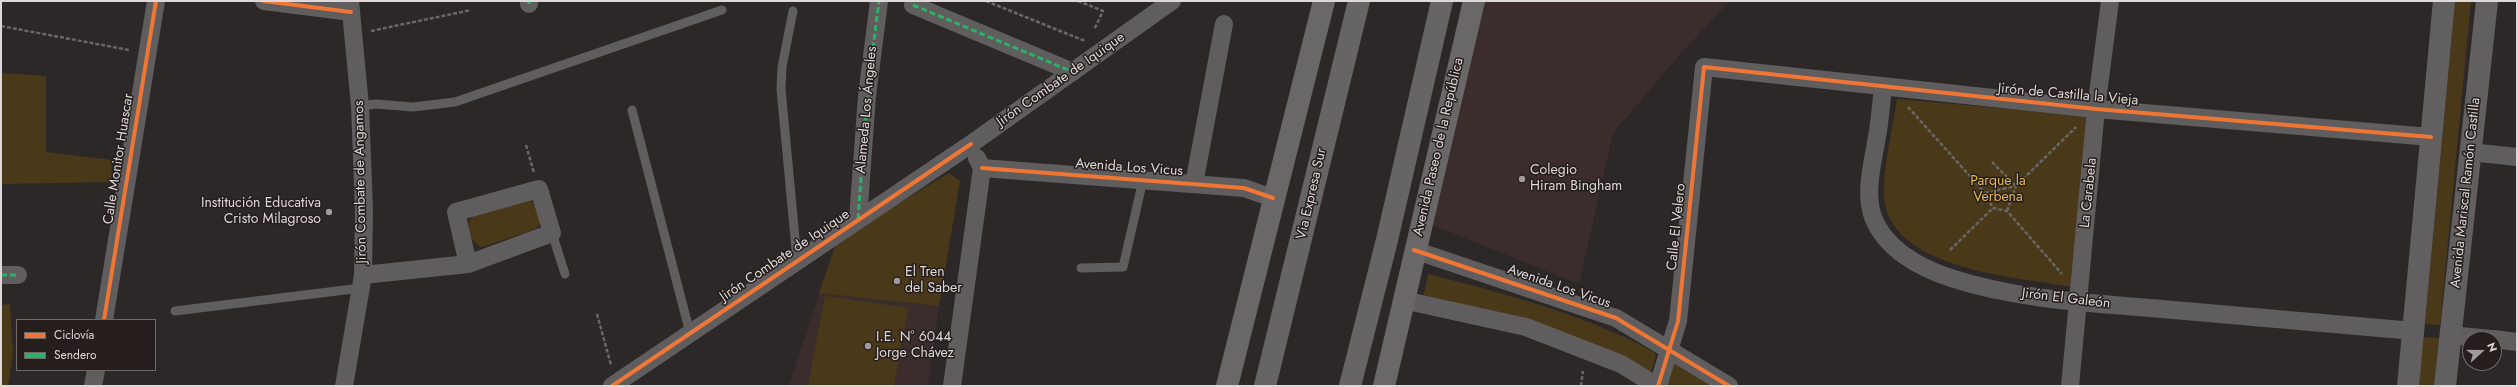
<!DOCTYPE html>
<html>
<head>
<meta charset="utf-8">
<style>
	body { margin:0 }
	#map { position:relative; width:2518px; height:387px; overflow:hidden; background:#2d2828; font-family:Jost,sans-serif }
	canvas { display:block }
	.frame { position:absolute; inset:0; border:2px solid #ded9d8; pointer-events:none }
	.legend { position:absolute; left:16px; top:319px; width:140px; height:52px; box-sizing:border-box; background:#251e1d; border:1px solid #6f6968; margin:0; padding:5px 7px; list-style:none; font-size:12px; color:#ded9d8 }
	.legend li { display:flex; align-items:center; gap:8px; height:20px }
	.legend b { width:20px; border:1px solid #6f6968 }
	.north { position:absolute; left:2462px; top:331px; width:40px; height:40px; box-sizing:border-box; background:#251e1d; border:1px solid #6f6968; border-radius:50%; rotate:69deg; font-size:11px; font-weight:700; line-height:16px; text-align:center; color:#ded9d8 }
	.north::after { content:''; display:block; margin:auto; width:14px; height:18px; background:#a09b9a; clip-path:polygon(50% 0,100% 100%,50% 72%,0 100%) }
</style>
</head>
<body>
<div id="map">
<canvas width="2518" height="387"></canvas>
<div class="frame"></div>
<ul class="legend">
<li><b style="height:5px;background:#f07635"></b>Ciclovía</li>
<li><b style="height:5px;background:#2db169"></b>Sendero</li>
</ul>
<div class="north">N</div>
</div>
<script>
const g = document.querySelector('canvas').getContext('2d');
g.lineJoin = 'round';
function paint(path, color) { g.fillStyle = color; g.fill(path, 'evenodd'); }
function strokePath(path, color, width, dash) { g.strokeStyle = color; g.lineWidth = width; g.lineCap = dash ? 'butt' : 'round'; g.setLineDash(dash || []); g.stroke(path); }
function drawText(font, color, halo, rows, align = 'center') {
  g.font = font + ' Jost,sans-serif'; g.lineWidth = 3; g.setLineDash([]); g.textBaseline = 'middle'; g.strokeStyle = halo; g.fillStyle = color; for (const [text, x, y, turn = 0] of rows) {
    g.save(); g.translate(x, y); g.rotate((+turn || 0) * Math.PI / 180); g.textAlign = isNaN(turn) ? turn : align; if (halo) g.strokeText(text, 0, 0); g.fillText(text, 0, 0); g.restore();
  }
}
paint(new Path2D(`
	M1485 1H1730L1682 52 1613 133 1579 284 1430 224Z
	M819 293 939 306 928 386H789Z`), '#3b2d2b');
paint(new Path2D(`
	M2455 1H2471L2440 325 2425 324Z
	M1 73 46 76V152L112 160 111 182 1 184Z
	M1897 99 2087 116 2072 287C2018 277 1899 271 1885 204 1880 179 1893 127 1897 99Z
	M949 173 960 181 939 306 819 293 837 241Z
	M531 201C540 208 544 221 536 229L482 247C469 241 464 228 473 216Z
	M1428 274C1505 294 1584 314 1654 352L1656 356 1651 371 1648 373 1423 299Z
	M825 296 908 308 894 386H808Z
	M10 304 13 354 8 386H1V305Z
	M2422 337 2439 338 2434 386H2417Z
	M1672 359 1720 386H1666Z`), '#4a3918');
strokePath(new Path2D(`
	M986 1 1085 41
	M1078 1 1103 11 1094 30
	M1 26 129 50
	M371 31 471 10
	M1908 107 1985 193 1993 208 2007 211 2062 274
	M526 145 534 173
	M1992 162 2016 186
	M1985 193 2015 186
	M2007 211 2016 186 2076 127
	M1950 250 1993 208
	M597 314 611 365
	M1581 386 1583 371`), '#686666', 2.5, [4, 2]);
strokePath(new Path2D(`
	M793 11 782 67 781 89 797 260
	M360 106 376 104 413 107 455 102 722 10
	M632 110 690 333
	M552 233 565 274
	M1081 268 1123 267 1143 180
	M175 311 361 288`), '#5f5d5e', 9);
strokePath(new Path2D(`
	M264 1 351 12
	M529 1V4
	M913 5 1073 72
	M1883 88C1881 104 1880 121 1877 137 1873 162 1864 192 1873 217 1885 249 1920 268 1951 278 2018 300 2092 303 2162 309 2246 317 2330 324 2414 331
	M2470 152 2517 157
	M982 168 1244 188 1273 198
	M1194 184 1224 24
	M858 219 867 96 879 1
	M1414 250 1616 318 1729 386
	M1 275H18
	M363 275 468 264 552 233 539 189 456 212 468 264
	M1403 300 1526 327 1621 364 1657 386
	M104 320 156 1
	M2450 335 2491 339
	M2494 339 2517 342
	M93 386 96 370
	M344 386 363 275 364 210 360 106 350 1
	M612 386 971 144 1172 1
	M952 386 982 168 977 158
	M1658 386 1678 321 1704 67 2096 109 2431 137
	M2070 386 2096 109 2110 1`), '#5f5d5e', 18);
strokePath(new Path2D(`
	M2408 386 2444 1
	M2445 386 2487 1`), '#615f5f', 22);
strokePath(new Path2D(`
	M1227 386 1324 1
	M1384 386 1474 1`), '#696767', 22);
strokePath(new Path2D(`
	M1265 386 1359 1
	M1350 386 1387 240 1442 1`), '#666464', 22);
strokePath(new Path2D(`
	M529 1V4
	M913 5 1073 72
	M858 219 867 96 879 1
	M1 275H18`), '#2db169', 3, [6, 3]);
strokePath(new Path2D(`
	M264 1 351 12
	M982 168 1244 188 1273 198
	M1414 250 1616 318 1729 386
	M104 320 156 1
	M612 386 971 144
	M1658 386 1678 321 1704 67 2096 109 2431 137`), '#f07635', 4);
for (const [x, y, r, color] of [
	[1522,179,4,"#a09b9a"],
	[329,212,4,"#a09b9a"],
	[897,281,4,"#a09b9a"],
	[868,346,4,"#a09b9a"]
]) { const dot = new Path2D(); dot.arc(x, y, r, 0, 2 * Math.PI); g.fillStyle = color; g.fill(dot); strokePath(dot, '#251e1d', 1.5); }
drawText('14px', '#ded9d8', '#251e1d', [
	["Jirón Combate de Iquique",1061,80,-35],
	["Jirón de Castilla la Vieja",2068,95,5],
	["Alameda Los Ángeles",867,110,-85],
	["Avenida Paseo de la República",1439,147,-77],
	["Calle Monitor Huascar",119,159,-81],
	["Avenida Los Vicus",1129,168,4],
	["Jirón Combate de Angamos",361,182,-91],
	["La Carabela",2089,193,-84],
	["Avenida Mariscal Ramón Castilla",2466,193,-84],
	["Via Expresa Sur",1312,194,-77],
	["Calle El Velero",1677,227,-84],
	["Jirón Combate de Iquique",785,256,-34],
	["Avenida Los Vicus",1559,287,19],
	["Jirón El Galeón",2066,299,7]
]);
drawText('14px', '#ded9d8', '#251e1d', [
	["Colegio",1530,171],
	["Hiram Bingham",1530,187],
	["Institución Educativa",321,204,"right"],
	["Cristo Milagroso",321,220,"right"],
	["El Tren",905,273],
	["del Saber",905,289],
	["I.E. N° 6044",876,338],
	["Jorge Chávez",876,354]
], 'left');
drawText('14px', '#e4b857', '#251e1d', [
	["Parque la",1998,182],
	["Verbena",1998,198]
]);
</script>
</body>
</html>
